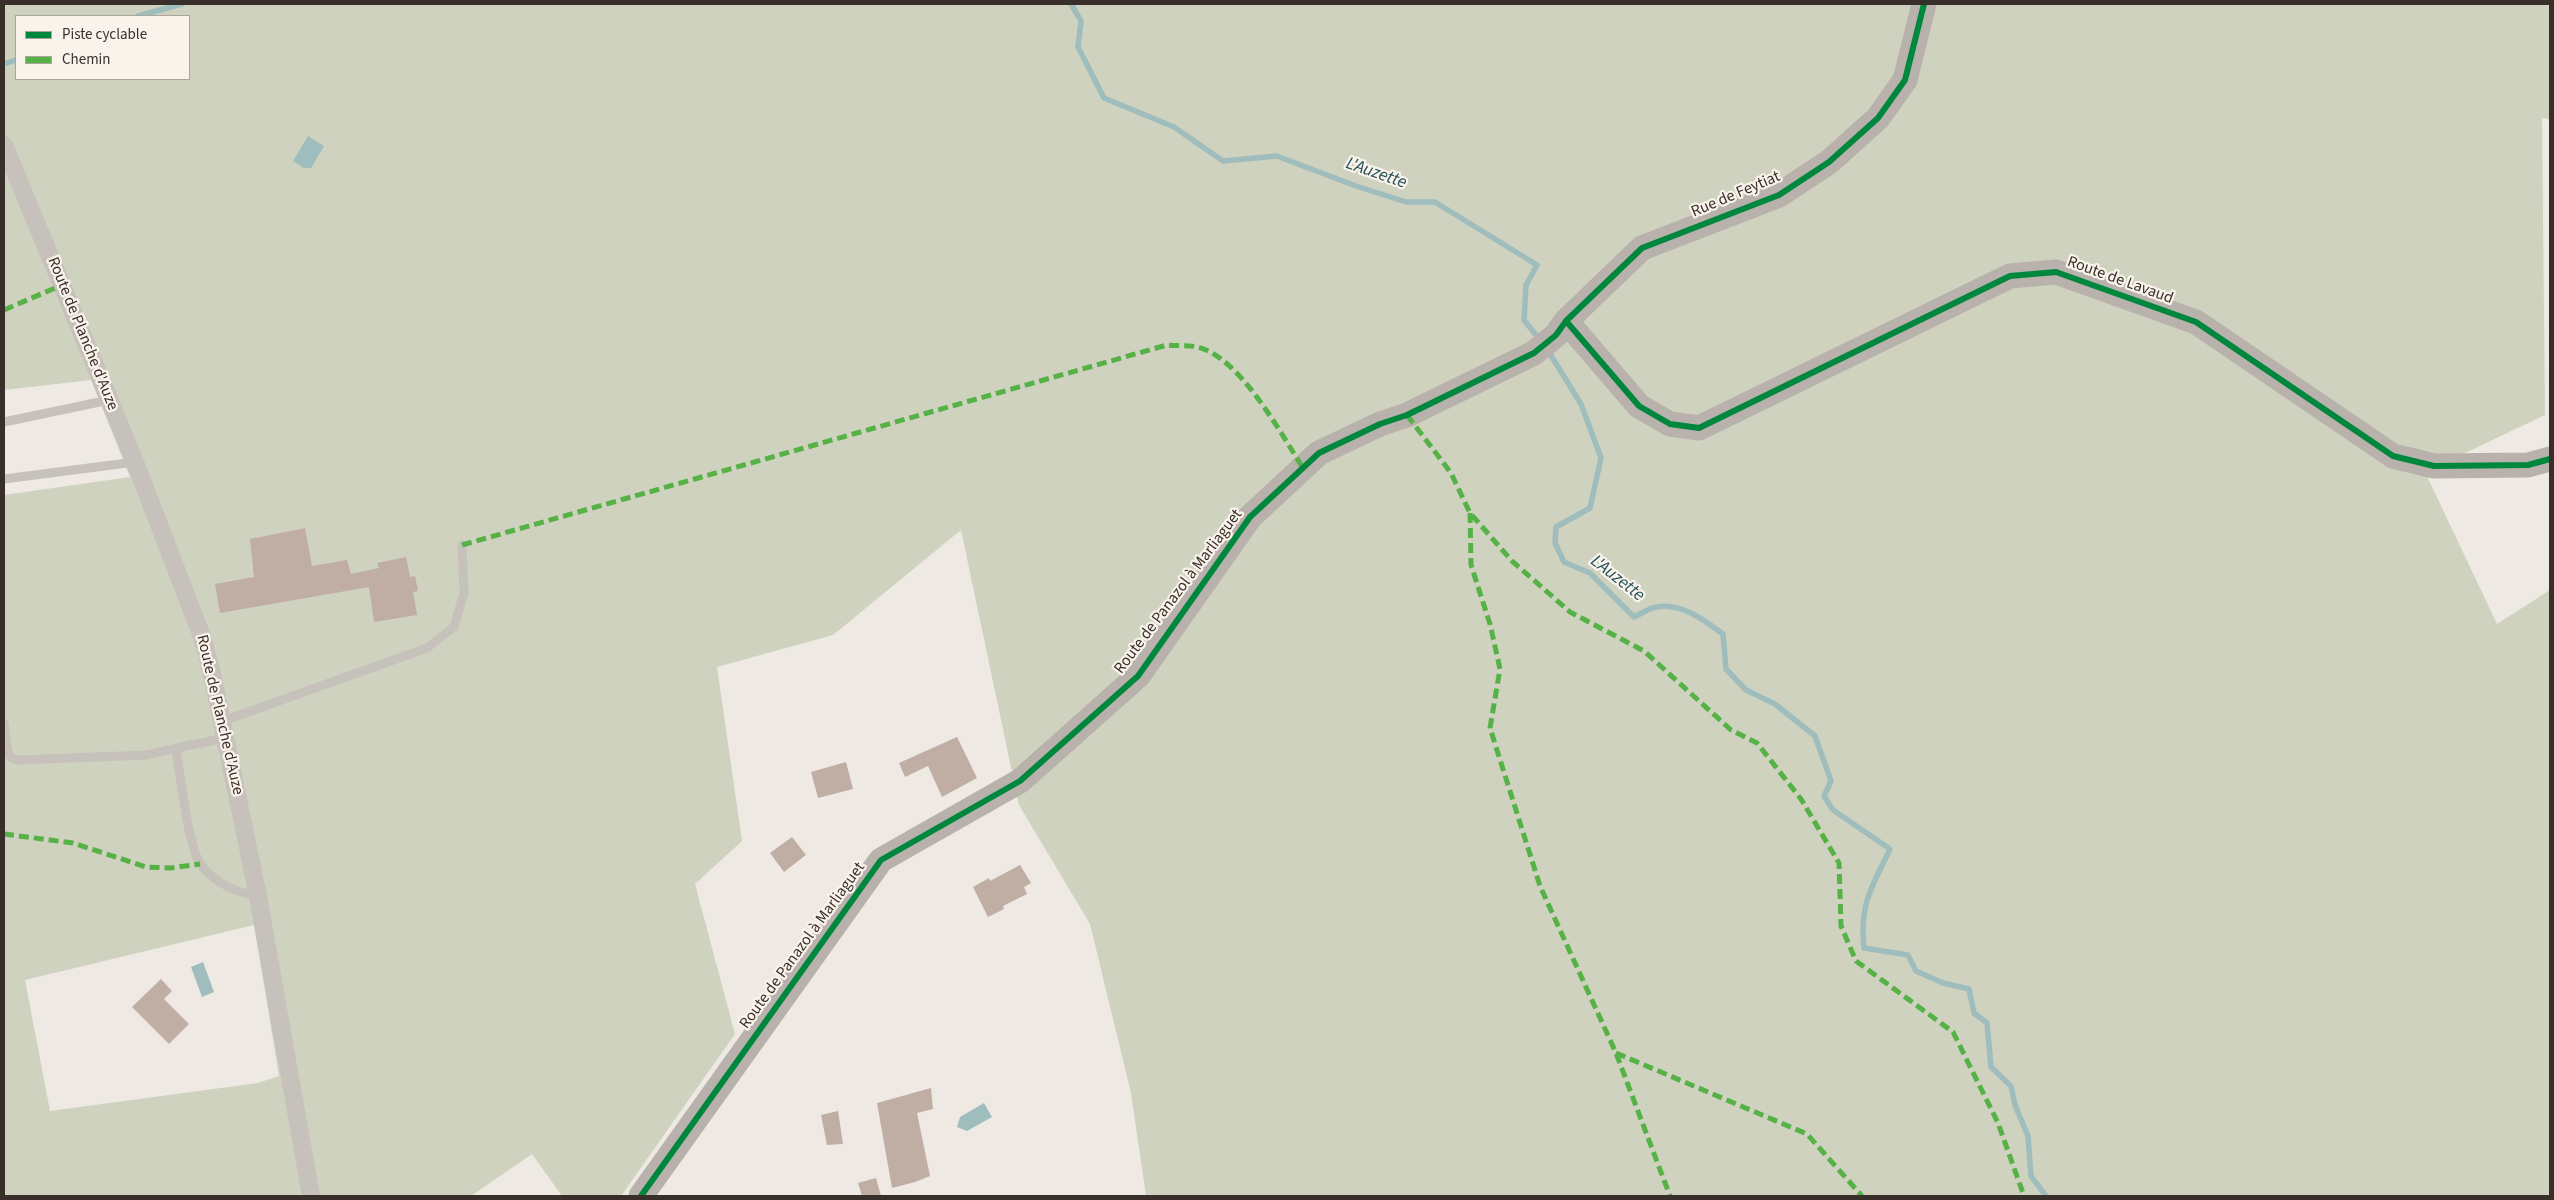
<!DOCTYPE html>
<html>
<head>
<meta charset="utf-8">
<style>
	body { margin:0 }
	#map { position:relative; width:2554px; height:1200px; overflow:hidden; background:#eee9e3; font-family:"Source Sans 3",sans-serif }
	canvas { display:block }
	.frame { position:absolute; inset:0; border:5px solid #382f2a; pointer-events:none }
	.legend { position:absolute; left:15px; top:15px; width:175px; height:65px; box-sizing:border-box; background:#f9f3eb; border:1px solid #aca59e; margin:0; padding:6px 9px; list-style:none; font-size:15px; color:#382f2a }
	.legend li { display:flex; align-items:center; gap:10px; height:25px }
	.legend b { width:25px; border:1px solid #aca59e }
</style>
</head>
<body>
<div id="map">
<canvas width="2554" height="1200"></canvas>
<div class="frame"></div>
<ul class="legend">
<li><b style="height:6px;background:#00873e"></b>Piste cyclable</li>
<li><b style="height:6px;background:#56b246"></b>Chemin</li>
</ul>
</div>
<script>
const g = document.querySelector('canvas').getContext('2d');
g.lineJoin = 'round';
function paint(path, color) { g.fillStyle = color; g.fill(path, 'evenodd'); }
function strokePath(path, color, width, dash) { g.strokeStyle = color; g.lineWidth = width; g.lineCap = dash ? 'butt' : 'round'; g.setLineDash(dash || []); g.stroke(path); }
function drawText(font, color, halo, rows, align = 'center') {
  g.font = font + ' "Source Sans 3",sans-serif'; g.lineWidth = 4.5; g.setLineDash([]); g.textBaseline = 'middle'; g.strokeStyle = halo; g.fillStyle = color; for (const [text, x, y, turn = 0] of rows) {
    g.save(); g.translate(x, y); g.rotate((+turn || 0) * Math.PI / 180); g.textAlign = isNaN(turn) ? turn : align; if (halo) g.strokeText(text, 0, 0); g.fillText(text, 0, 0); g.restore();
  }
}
paint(new Path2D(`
	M4 4H2550V119L2542 118 2545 415 2425 472 2497 624 2550 590V1196H1146L1131 1093 1090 924 1019 805 961 530 833 635 717 667 742 841 695 884 735 1034 621 1196H562L532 1154 471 1196H4V495L130 477 91 380 4 390ZM16 16H189V79H16ZM254 925 279 1076 258 1083 50 1111 25 980Z`), '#ced2be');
paint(new Path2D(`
	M308 136 324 146 311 168H304L293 161Z
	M203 962 214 992 202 997 191 967Z
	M984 1103 992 1117 967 1131 957 1127 960 1117Z`), '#a0bdbe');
strokePath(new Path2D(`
	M1071 4 1081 21 1078 47 1104 98 1174 127 1223 161 1277 156 1356 186 1406 202H1435L1537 265 1526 285 1524 320 1540 340
	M138 16 182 4
	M4 64 16 60
	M1547 349 1581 404 1601 458 1590 508 1556 527 1555 543 1564 562 1590 573 1634 617C1641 614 1649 608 1656 607 1681 602 1704 620 1723 634L1726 669 1746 690 1775 704 1815 736 1831 781 1824 796 1833 810 1890 849C1872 887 1859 904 1864 948L1908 955 1916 971 1943 983 1969 989 1974 1013 1987 1023 1991 1067 2011 1086 2015 1105 2028 1136 2031 1176 2046 1196`), '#a0bdbe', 5.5);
paint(new Path2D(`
	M305 528 312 566 347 560 351 574 379 568 377 563 406 557 410 577 415 576 418 591 413 592 417 615 374 622 369 587 220 613 215 584 254 577 250 539Z
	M957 737 977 778 942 797 928 766 905 777 899 763Z
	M846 762 853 789 818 798 811 772Z
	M792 837 806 855 784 872 770 853Z
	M1020 865 1031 883 1024 887 1027 894 1003 906 1004 909 988 917 973 887 989 878 990 881Z
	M161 979 172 991 164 999 189 1024 169 1044 132 1007Z
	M931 1088 933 1109 917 1113 930 1176 915 1182 892 1188 877 1103Z
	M838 1111 843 1144 827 1145 821 1115Z
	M876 1178 881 1196H862L858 1183Z`), '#c0aea5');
strokePath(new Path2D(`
	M4 422 109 400
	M4 479 135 462
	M223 721 427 648 454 627 464 593 462 545
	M4 723 8 752 11 758 18 760 147 755 176 748
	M226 738 176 748C180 772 188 848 201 865 215 883 237 893 258 896`), '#c7c1bc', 9);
strokePath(new Path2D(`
	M4 145 135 462 201 634 211 669 258 896 311 1196`), '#c7c1bc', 18);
strokePath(new Path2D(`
	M1566 321 1639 406 1670 424 1699 428 2010 276 2056 272 2196 322 2393 456 2434 466 2528 465 2550 459
	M641 1196 881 860 1020 781 1138 676 1250 517 1319 453 1380 424 1407 415 1534 353 1556 335 1566 321 1642 248 1779 195 1829 162 1878 118 1905 80 1924 4`), '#b8b1ac', 25);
strokePath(new Path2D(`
	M4 310 62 285
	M1407 415 1451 473 1470 513 1512 561 1570 612 1644 651 1731 730 1757 743 1801 799 1839 863 1841 926 1856 961 1953 1032 1998 1123 2024 1196
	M1470 513 1471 565 1490 624 1500 669 1490 728 1540 886 1616 1053 1670 1196
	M462 545 1167 345C1177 346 1188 345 1198 347 1240 358 1280 432 1303 468
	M4 834 73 843 146 867 170 868 200 864
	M1616 1053 1807 1134 1862 1196`), '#56b246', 5, [10, 5]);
strokePath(new Path2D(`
	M1566 321 1639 406 1670 424 1699 428 2010 276 2056 272 2196 322 2393 456 2434 466 2528 465 2550 459
	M641 1196 881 860 1020 781 1138 676 1250 517 1319 453 1380 424 1407 415 1534 353 1556 335 1566 321 1642 248 1779 195 1829 162 1878 118 1905 80 1924 4`), '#00873e', 6);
drawText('16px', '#382f2a', '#f9f3eb', [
	["Rue de Feytiat",1736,195,-23],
	["Route de Lavaud",2120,281,20],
	["Route de Planche d'Auze",82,334,68],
	["Route de Panazol à Marliaguet",1179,592,-53],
	["Route de Planche d'Auze",219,715,77],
	["Route de Panazol à Marliaguet",803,946,-54]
]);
drawText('italic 18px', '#215258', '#f9f3eb', [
	["L'Auzette",1376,174,19],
	["L'Auzette",1617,579,38]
]);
</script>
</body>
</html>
